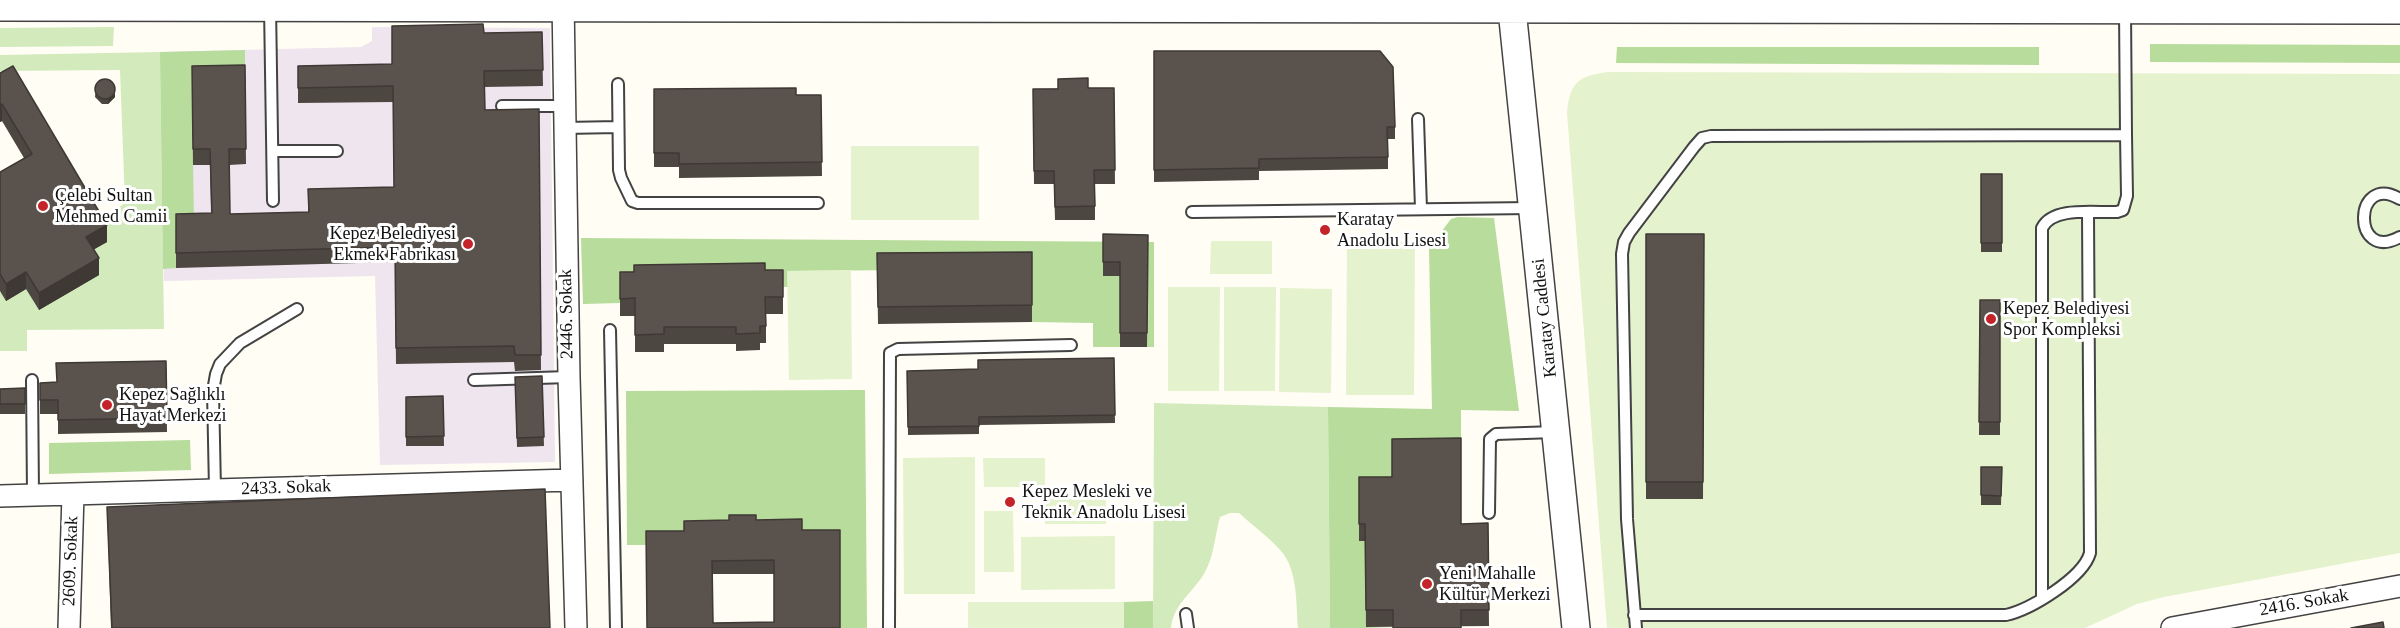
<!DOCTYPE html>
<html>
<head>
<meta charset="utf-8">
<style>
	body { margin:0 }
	canvas { display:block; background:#fffdf4 }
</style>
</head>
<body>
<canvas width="2400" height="628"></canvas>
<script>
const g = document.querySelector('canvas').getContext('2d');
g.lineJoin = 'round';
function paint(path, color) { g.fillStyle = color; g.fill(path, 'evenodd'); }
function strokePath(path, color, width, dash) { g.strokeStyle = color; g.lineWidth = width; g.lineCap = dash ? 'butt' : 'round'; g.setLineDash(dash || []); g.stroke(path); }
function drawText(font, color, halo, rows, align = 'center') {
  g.font = font + ' Georgia,serif'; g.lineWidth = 6; g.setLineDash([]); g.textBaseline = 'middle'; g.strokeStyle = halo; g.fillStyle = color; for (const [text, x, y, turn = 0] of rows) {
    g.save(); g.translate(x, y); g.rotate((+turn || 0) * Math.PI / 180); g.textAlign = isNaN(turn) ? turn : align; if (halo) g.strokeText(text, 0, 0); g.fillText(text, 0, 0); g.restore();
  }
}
paint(new Path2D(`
	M372 27 550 28 555 462 380 465 375 276 164 281 160 52 361 47 372 41Z`), '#eee5ef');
paint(new Path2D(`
	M114 27 113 46 0 47V28Z
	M160 52 164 329 27 330V351H0V291L26 289 39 310 86 254 95 223 125 203 120 70 0 71V55Z
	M1154 403 1328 407 1330 628H1298C1296 604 1298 570 1281 551 1269 537 1253 526 1239 513H1230L1220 517C1215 535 1214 556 1205 572 1194 592 1173 604 1171 628H1153Z`), '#d3ebbc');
paint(new Path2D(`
	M2150 44 2400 45V63L2150 62Z
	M1617 47H2039V65L1616 63Z
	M245 50V81L192 82 194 229 176 230V268L163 269 160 52Z
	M1458 217 1494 218 1519 411 1461 410V455L1392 493 1360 541H1365L1366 627 1393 628H1330L1328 407 1432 409 1429 248 1451 219Z
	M581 238 1154 242V347H1147V248L1120 276V347H1093V323L1032 322V269L788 271V287H769L620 303 583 304Z
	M865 390 867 628H840V544L627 545 626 391Z
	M190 440 191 470 49 474V443Z
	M1153 601V628H1124V602Z`), '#b7dc9b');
paint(new Path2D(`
	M1608 72 2400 74V553L2164 597 2137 604 2085 628H1607L1567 113C1570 82 1578 76 1608 72Z
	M851 146H979V220H851Z
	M1211 241H1272V274H1210Z
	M1347 241 1415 242 1414 395H1346Z
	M851 270 852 379 789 380 787 271Z
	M1168 287H1220L1219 391H1168Z
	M1224 287H1276L1275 391H1224Z
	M1280 288 1332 289 1331 393 1279 392Z
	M975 457V594H904L903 458Z
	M983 458H1045V487H984Z
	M1106 494V524H1045L1044 495Z
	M984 511H1013L1014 572H984Z
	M1115 536V589L1021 590V537Z
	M968 602H1124V628H968Z`), '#e5f2ce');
const service = new Path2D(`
	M270 6 273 201
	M618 84 619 170 621 178 632 201 638 203H818
	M502 106H564
	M1418 119 1421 209
	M564 128 618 127
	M273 151H337
	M2400 199C2353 171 2351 264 2400 237
	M1192 212 1532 208
	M610 330 616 628
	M32 380 33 495
	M474 380 569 377
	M215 490 213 391 216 374 220 364 240 343 297 309
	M1489 513 1490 439 1496 434 1555 432
	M2042 599V228C2053 206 2095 213 2117 212L2123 210 2127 196 2126 135
	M1186 614 1188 628
	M1634 615H2006C2030 610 2083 578 2090 553L2088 213
	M889 628 890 353 898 349 1071 345
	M1636 628 1627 519 1622 254 1624 242 1629 233 1694 147 1702 138 1711 136 2126 135 2125 10`);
const minor = new Path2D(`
	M563 0 569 377 576 628
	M0 496 572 480
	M69 628 73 494
	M2172 628 2400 586`);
const tertiary = new Path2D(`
	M1511 0 1576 628
	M0 7 2400 10`);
strokePath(service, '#434343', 14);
strokePath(minor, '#434343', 24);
strokePath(tertiary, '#434343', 30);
strokePath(service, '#fff', 10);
strokePath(minor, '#fff', 21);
strokePath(tertiary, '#fff', 27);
paint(new Path2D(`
	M542 32 543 86 484 87 485 110 539 109 541 370 515 371 514 362 396 364 395 262 176 268V214L211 213 210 165H193L192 66 245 65 246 164 229 165 230 214 308 212V189L394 187 393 102 298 103V66L392 64 484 33Z
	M1154 51 1395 127V139H1388V169L1259 171V180L1154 182Z
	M0 73 107 242 94 249 99 275 39 310 26 289 6 301 0 291V172L24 158 2 121 0 122Z
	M96 85 115 97 108 104H102L95 97Z
	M1088 88H1114L1115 184H1095V220H1055L1054 184H1034L1033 89Z
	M654 89 796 95H821L822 176 679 178V167H654Z
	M1981 174H2002V252H1981Z
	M1103 234 1148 235 1147 347H1120V276H1103Z
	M1646 234H1704L1703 499H1646Z
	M1032 252V322L878 324 877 253Z
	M765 270H783V314H766V343H760V350L736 351V344H664V352H635V316H620V272Z
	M1980 300H2000V435H1979Z
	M1114 358 1115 423 979 425V434L908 435 907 371 978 369Z
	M166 361 167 432 58 434V414H40V383L57 382Z
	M542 376 544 446 517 447 515 377Z
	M25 388V414H0V389Z
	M443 396 444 446H406V397Z
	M1981 467H2002L2001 505H1981Z
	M1359 477 1461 524 1488 523 1489 626 1366 627 1365 541H1359Z
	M107 507 550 628H111Z
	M756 520 802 530 840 628H647L684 531ZM713 574H774V622L713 623Z`), '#4d4741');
paint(new Path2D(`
	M115 93V97L108 104V99Z
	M2 104V121L0 122V105Z
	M107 225V242L86 254V237Z
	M99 258V275L39 310V293Z
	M26 272V289L6 301V284Z`), '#3f3935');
const building = new Path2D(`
	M483 24 484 33 542 32 543 70 484 71 485 110 539 109 541 355H515L514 346 396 348 395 247 176 253V214L212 213 210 149H193L192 66 245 65 246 149H229L230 214 309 212 308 189 394 187 393 86 298 88V66L392 64V26Z
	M1154 51H1380L1393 67 1395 127H1387L1388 157 1259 159V168L1154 170Z
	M13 66 107 225 86 237 99 258 39 293 26 272 6 284 0 274V172L32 154 2 104 0 105V73Z
	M1088 78V88H1114L1115 170H1094L1095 206 1055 207 1054 171H1034L1033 89H1058V79Z
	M95 89a10 10 0 1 1 20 0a10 10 0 1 1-20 0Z
	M796 88V95H821L822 162 679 164V153H654V89Z
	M1981 174H2002V243H1981Z
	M1103 234 1148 235 1147 333H1120V262H1103Z
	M1646 234H1704L1703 482H1646Z
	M1032 252V305L878 307 877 253Z
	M765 263V270H783V297H765L766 326H760V333L736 334V327H664V334L635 335V298L620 299V272H634V265Z
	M1980 300H2000V422H1979Z
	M1114 358 1115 415 979 417V426L908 427 907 371 978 369V360Z
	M166 361 167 418 58 420V400H40V383L57 382 56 363Z
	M542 376 544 437 517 438 515 377Z
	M25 388V404H0V389Z
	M443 396 444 436 406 437V397Z
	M1461 438V524L1488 523 1489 610H1461V628H1393V610H1366L1365 524H1359V477H1392V439Z
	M1981 467H2002L2001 496 1981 495Z
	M545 489 550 628H112L107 507Z
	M729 515H756V520L802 519V530H840V628H647L646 531H684V521L729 520ZM774 560V622L713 623 712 561Z
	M2383 622 2384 628H2351Z`);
paint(building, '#5a524c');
strokePath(building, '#3f3935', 1.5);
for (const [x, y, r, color] of [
	[43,206,6,"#c42429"],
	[1325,230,6,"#c42429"],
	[468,244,6,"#c42429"],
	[1991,319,6,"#c42429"],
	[107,405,6,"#c42429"],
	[1010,502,6,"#c42429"],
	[1427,584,6,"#c42429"]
]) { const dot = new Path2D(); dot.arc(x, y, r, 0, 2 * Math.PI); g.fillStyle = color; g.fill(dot); strokePath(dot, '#fff', 2); }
drawText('18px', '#101010', '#fff', [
	["Çelebi Sultan",55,196],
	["Mehmed Camii",55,217],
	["Karatay",1337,220],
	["Anadolu Lisesi",1337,241],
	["Kepez Belediyesi",456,234,"right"],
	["Ekmek Fabrikası",456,255,"right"],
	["Kepez Belediyesi",2003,309],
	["Spor Kompleksi",2003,330],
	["Kepez Sağlıklı",119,395],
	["Hayat Merkezi",119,416],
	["Kepez Mesleki ve",1022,492],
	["Teknik Anadolu Lisesi",1022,513],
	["Yeni Mahalle",1439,574],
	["Kültür Merkezi",1439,595]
], 'left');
drawText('18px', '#101010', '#fff', [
	["2446. Sokak",567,314,-91],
	["Karatay Caddesi",1545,318,-96],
	["2433. Sokak",286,488,-2],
	["2609. Sokak",71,561,-88],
	["2416. Sokak",2304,603,-10]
]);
</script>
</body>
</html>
